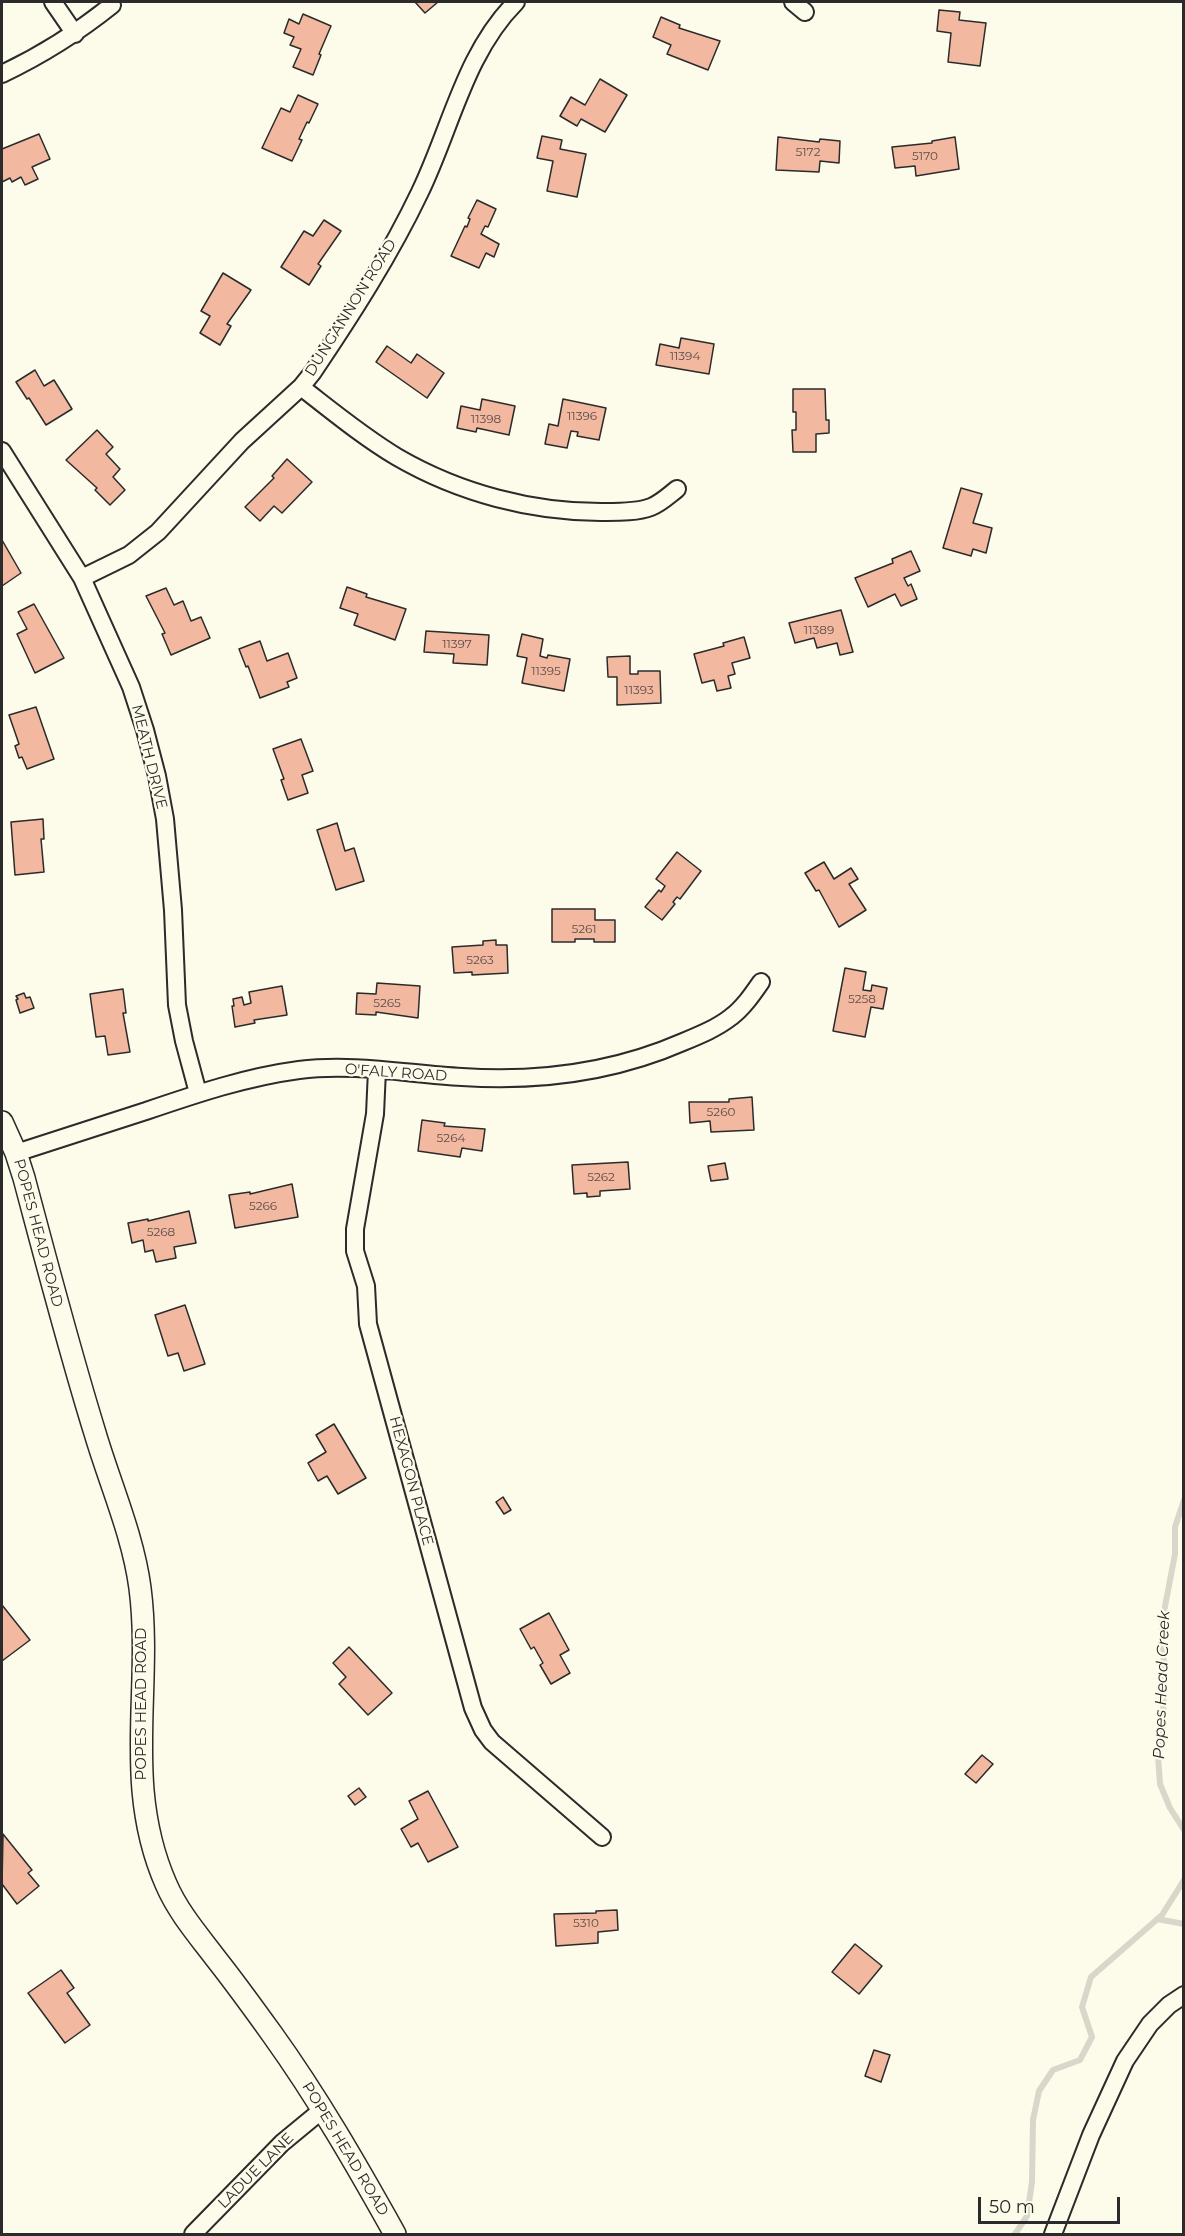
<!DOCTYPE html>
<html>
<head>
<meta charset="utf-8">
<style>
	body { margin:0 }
	#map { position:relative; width:1185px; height:2236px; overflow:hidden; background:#fdfbea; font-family:Montserrat,sans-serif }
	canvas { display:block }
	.frame { position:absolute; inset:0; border:3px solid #2b2b2b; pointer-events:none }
	.scale { position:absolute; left:978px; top:2197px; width:142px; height:27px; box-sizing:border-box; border:3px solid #2b2b2b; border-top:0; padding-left:8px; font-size:18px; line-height:21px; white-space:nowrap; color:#2b2b2b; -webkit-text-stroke:4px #fdfbea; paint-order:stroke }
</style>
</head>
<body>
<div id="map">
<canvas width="1185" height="2236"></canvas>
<div class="frame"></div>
<div class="scale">50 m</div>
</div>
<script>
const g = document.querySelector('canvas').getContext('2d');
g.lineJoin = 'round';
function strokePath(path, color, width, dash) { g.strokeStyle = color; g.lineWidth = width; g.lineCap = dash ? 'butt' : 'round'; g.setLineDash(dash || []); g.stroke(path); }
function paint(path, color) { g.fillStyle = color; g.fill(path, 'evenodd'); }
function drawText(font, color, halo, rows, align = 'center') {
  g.font = font + ' Montserrat,sans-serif'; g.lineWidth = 4.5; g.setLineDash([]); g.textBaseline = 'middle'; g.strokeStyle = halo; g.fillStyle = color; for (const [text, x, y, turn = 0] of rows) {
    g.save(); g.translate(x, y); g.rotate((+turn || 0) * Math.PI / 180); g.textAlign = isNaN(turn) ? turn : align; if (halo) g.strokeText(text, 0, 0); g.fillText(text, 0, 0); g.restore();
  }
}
strokePath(new Path2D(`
	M1184 1500 1175 1527V1554L1162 1622 1164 1668 1163 1733 1158 1755 1160 1784 1170 1808 1184 1830
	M1157 1919 1184 1924
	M1015 2234 1027 2216 1032 2182 1033 2120 1039 2091 1053 2070 1080 2060 1092 2037 1082 2007 1091 1977 1162 1915 1184 1880`), '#d8d7c9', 6);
const building = new Path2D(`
	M415 2H438L425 13Z
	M939 10 960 12 959 20 986 23 980 66 948 62 951 33 937 31Z
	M303 14 331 26 319 54 321 55 313 75 293 67 301 49 290 45 294 37 284 33 289 19 299 24Z
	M661 17 680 25 679 28 720 41 708 70 667 54 671 45 653 37Z
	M600 79 627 95 605 132 581 119 577 126 560 116 571 97 585 105Z
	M298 95 318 104 309 123 307 122 299 139 302 140 292 161 262 148 281 108 290 112Z
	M39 134 50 159 32 167 38 179 25 185 21 177 12 182 10 178 2 182V149Z
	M542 136 562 140 560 149 586 154 577 197 547 191 553 161 537 158Z
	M778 137 819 142 820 139 840 141 839 163 820 161 819 172 776 170Z
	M955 137 959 169 916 176 915 166 895 168 892 147 932 143V141Z
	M477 200 496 209 488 227 485 226 481 234 499 244 494 257 486 253 479 268 451 256 465 226 467 227 470 219 468 218Z
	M324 220 341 231 318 264 321 266 309 285 281 267 304 231 313 236Z
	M223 273 251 290 227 324 231 326 220 345 200 333 210 316 201 311Z
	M681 338 714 344 709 374 656 365 660 344 679 348Z
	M387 346 411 363 417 354 444 373 427 398 376 362Z
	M35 370 44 386 54 380 72 409 46 425 29 398 27 399 16 382Z
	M793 389H825L826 420H829V433L816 434V452H793L792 430H796V412H793Z
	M482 399 515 406 509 435 477 428 476 432 457 428 461 406 480 410Z
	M563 399 606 408 599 440 577 436 578 432 571 431 567 448 545 444 549 424 558 426Z
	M97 430 113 447 106 454 120 469 113 477 125 490 110 505 95 490 97 488 66 460Z
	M287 459 312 482 282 513 274 506 260 521 245 507 274 478 272 476Z
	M961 488 982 494 973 523 992 528 986 553 973 549 971 556 943 548Z
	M2 540 21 573 2 586Z
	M911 551 920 571 904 578 908 586 911 584 917 599 901 606 895 594 868 607 855 578 893 563 892 559Z
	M347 587 367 594 366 597 406 609 395 640 354 625 358 614 340 608Z
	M166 588 174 605 183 601 191 621 201 617 210 638 171 655 162 634 165 633 146 596Z
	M34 604 64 658 35 673 17 634 27 629 18 612Z
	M841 610 853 652 840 655 837 643 817 648 814 638 795 643 789 623Z
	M426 631 489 635 487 665 453 663 454 654 424 652Z
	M522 634 543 639 540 656 547 658 548 655 570 659 564 691 522 683 527 658 517 656Z
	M744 637 750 658 732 663 735 674 728 676 731 688 717 691 714 680 702 683 694 654 724 646 723 643Z
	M260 641 267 661 288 653 297 678 287 682 289 687 260 698 248 666 246 667 239 649Z
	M630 656V674H638V671H660L661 703 617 705V677H608L607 657Z
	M36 707 54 759 27 769 22 757 19 758 15 746 19 744 9 715Z
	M301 739 313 771 302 775 308 793 288 800 281 780 284 779 273 749Z
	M43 819 44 839H41L44 872 15 875 11 822Z
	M337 823 345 851 354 848 364 881 336 890 317 830Z
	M677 852 701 871 680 899 677 897 673 902 675 904 662 920 645 907 659 890 661 892 665 886 656 879Z
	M824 862 834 879 851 868 858 879 849 884 866 910 839 927 819 890 816 891 805 873Z
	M552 909H595V920H615V942H594V939H575V942H552Z
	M496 940V945H507L508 973 472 975V972L454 973 452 947 483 945V941Z
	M845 968 866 972 863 990 871 991 872 985 887 988 883 1009 871 1007 865 1037 833 1031Z
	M377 983 420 986 418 1018 376 1012V1015L356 1014 357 993 376 994Z
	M282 986 287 1015 254 1020 255 1023 235 1027 232 1006H234L233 999 242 997 244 1005 251 1003 249 992Z
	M123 989 126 1013H123L130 1052 108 1055 105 1036 96 1037 90 994Z
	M24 993 26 998 30 997 34 1008 20 1013 16 1000 18 999 16 996Z
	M752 1097 754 1130 711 1132 710 1121 690 1123 689 1102H729V1099Z
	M422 1120 445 1123 444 1126 485 1129 482 1151 462 1148 460 1157 418 1151Z
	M628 1162 630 1189 600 1191V1196L587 1197V1193L574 1194 572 1165Z
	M725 1163 728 1179 711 1181 708 1166Z
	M292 1184 298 1217 235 1228 229 1195 250 1192V1194Z
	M189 1211 196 1243 174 1247 176 1258 156 1262 153 1250 145 1252 143 1240 132 1243 128 1223 148 1219V1221Z
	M185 1305 205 1364 184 1371 178 1353 168 1356 155 1315Z
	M334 1424 366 1478 338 1494 327 1476 318 1481 308 1463 326 1452 316 1435Z
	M503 1497 511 1510 504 1514 496 1502Z
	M2 1605 30 1640 2 1661Z
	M549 1613 569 1650 560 1655 570 1673 551 1684 540 1665 543 1663 534 1647 531 1649 520 1629Z
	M349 1647 392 1693 368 1715 339 1684 346 1677 333 1663Z
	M982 1755 993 1764 976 1783 965 1774Z
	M359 1788 366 1797 355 1805 348 1796Z
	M428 1791 458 1847 428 1862 418 1843 411 1847 401 1829 418 1819 409 1801Z
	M3 1834 32 1870 28 1873 39 1886 17 1904 2 1884Z
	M617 1910 618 1930 598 1932V1943L556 1946 554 1914 596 1913V1911Z
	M855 1944 882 1966 859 1994 832 1972Z
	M61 1970 74 1988 67 1993 90 2025 65 2043 28 1993Z
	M874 2050 890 2055 881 2082 865 2076Z`);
paint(building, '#f2b8a0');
strokePath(building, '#2b2b2b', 1.5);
const minor = new Path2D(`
	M53 2 75 34
	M793 2 805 12
	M2 74C42 55 77 33 112 5
	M301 387C332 411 362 436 397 457 459 493 533 513 606 512 620 512 638 512 651 507 661 503 668 496 677 489
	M2 451 82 578 131 687 145 730 157 776 165 819 173 910 177 1005 184 1041 198 1093
	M82 578 129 555 158 532 242 441 301 387 313 372C352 314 390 255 420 192 451 128 465 53 516 2
	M377 1070 375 1114 355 1229V1251L366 1286 368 1324 473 1708 483 1730 492 1742 602 1837
	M16 1153C60 1139 103 1125 146 1111 196 1094 246 1077 299 1070 353 1063 408 1074 462 1077 538 1082 612 1073 683 1042 700 1035 717 1028 731 1017 743 1008 752 995 761 982
	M193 2234 282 2143 322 2110
	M1053 2234 1091 2135 1125 2061 1150 2024 1169 2005 1184 1995`);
const tertiary = new Path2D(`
	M2 1122 16 1153 24 1178C47 1264 69 1349 95 1433 110 1484 133 1535 140 1588 153 1689 122 1784 166 1884 178 1912 198 1935 217 1960 236 1984 254 2009 272 2034 318 2098 357 2166 395 2234`);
strokePath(minor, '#2b2b2b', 20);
strokePath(tertiary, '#2b2b2b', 24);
strokePath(minor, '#fdfbea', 16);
strokePath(tertiary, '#fdfbea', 21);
drawText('12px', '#5d4e48', null, [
	["5172",808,152],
	["5170",925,156],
	["11394",685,356],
	["11396",582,416],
	["11398",486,419],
	["11389",819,630],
	["11397",457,644],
	["11395",546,671],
	["11393",639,690],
	["5261",584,929],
	["5263",480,960],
	["5258",862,999],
	["5265",387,1003],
	["5260",721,1112],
	["5264",451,1138],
	["5262",601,1177],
	["5266",263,1206],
	["5268",161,1232],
	["5310",586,1923]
]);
drawText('15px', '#2b2b2b', '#fdfbea', [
	["DUNGANNON ROAD",351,308,-58],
	["MEATH DRIVE",149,757,76],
	["O'FALY ROAD",396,1073,4],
	["POPES HEAD ROAD",38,1233,75],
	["HEXAGON PLACE",411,1481,75],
	["POPES HEAD ROAD",142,1704,-90],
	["POPES HEAD ROAD",345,2149,59],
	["LADUE LANE",256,2171,-45]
]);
drawText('italic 16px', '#2b2b2b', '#fdfbea', [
	["Popes Head Creek",1162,1685,-88]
]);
</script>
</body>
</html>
